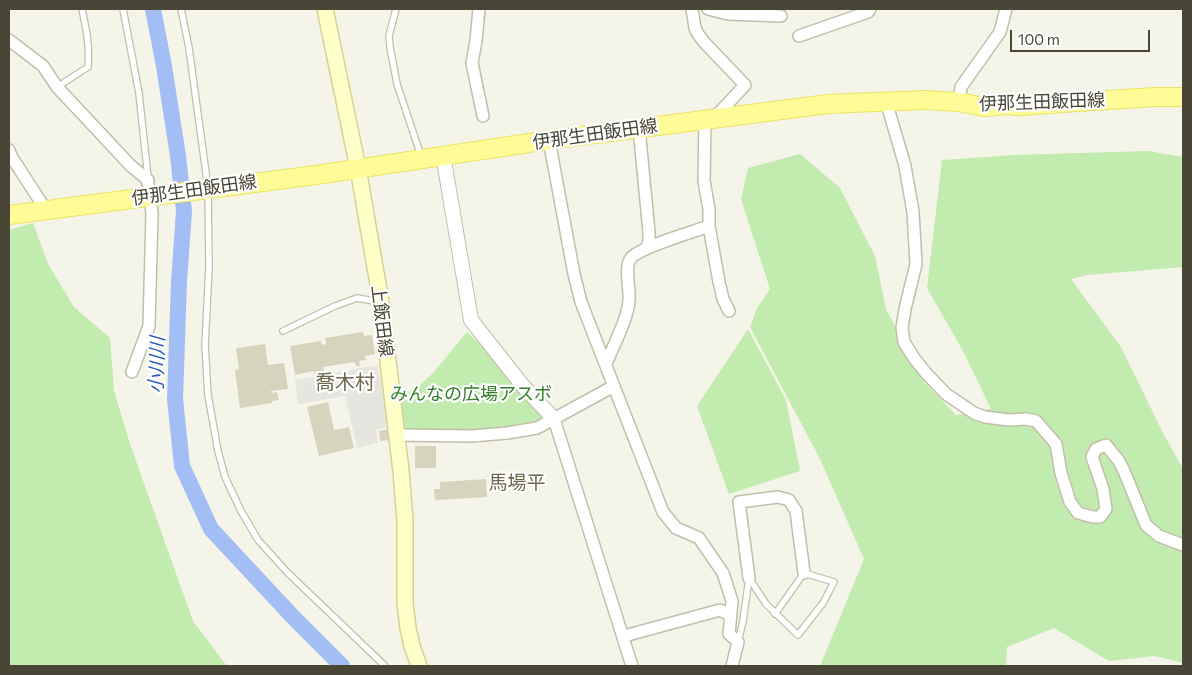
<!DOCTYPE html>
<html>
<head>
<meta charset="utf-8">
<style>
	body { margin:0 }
	#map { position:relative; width:1192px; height:675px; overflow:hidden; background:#f5f4e8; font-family:Commissioner,sans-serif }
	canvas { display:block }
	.frame { position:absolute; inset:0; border:10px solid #494636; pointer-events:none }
	.scale { position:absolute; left:1010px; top:30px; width:140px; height:22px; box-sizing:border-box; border:2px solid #494636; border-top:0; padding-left:6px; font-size:15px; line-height:18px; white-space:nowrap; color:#494636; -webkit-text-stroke:4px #fff; paint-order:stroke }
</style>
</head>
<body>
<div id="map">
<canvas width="1192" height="675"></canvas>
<div class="frame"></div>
<div class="scale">100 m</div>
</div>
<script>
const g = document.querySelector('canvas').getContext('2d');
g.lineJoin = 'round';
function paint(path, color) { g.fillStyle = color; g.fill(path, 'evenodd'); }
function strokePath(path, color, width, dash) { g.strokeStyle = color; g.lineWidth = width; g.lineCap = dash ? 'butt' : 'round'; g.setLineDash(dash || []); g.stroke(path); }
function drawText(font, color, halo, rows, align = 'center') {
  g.font = font + ' Commissioner,"Noto Sans JP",sans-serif'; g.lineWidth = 4.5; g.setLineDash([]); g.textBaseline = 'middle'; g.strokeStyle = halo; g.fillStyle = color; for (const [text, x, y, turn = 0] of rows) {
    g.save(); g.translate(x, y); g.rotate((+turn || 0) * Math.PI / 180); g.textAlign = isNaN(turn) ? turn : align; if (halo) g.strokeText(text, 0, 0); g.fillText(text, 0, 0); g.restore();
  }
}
paint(new Path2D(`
	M1148 151 1183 157V267L1087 275 1071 279 1121 347 1162 431 1183 469V663L1155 656 1109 661 1054 628 1007 647 1006 666H820L864 559 820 459 750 327 757 308 770 289 741 199 748 168 800 154 840 188 875 256 886 309 924 382 956 415 991 409 963 351 927 288 942 160 1015 155Z
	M33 223 48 264 74 307 110 338 114 391 130 444 193 621 227 666H9V230Z
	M748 329 786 400 800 471 729 494 697 406Z
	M467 332 523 386 552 418 535 428 396 435V398L416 389 434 372Z`), '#c1ebaf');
paint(new Path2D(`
	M378 365 389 427 376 429 378 443 357 448 345 396 298 404 295 380Z`), '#e6e5e0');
strokePath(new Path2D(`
	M153 9 164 66 178 156 184 211 179 282 175 399 182 466 211 529 293 617 342 666`), '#a2bef4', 16);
paint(new Path2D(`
	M363 332 364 336 372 335 375 354 365 356 366 360 359 361 360 366H356L355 362 323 367 324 373 315 375 314 371 295 375 290 346 321 341 322 345 326 344 325 338Z
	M265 344 268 365 284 363 288 389 271 391V393L277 392 279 400 272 401V403L240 408 235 370 239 369 236 348Z
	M328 402 334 430 349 427 354 448 319 456 307 407Z
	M389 429 390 440 380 441 379 431Z
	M415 446H436V468H415Z
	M486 479 487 497 435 500 434 489H440V482Z`), '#d7d4bd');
const service = new Path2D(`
	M123 9 139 93 148 178
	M181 9 189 48 208 188 209 267 205 345 208 395 218 451 225 477 241 511 258 540 288 573 385 666
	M396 9 389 36 390 47 397 84 421 156
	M57 87 88 67C90 47 86 28 82 9
	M283 331 335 306 357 298 379 302
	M749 578 766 604 798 635 823 603 834 582 804 573 775 614
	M738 642 743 621 749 578`);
const minor = new Path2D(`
	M479 9 476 41 472 63 483 116
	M692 9 695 28 698 34 704 42 745 85 719 113 705 120 704 181 709 209V226L719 282 723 299 729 311
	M708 9 728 14 781 16
	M799 36 868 12 870 9
	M9 40 43 66 57 87 131 166 148 180V196
	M886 101 905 166 913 212 916 264 905 309 902 328 904 342 914 358 926 373 946 394 974 413 985 417 1009 420 1026 419 1036 421 1056 444 1061 473 1070 502 1078 513 1093 517H1100L1106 509 1103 489 1092 457 1096 449 1106 445 1119 461 1124 471 1146 525 1159 536 1183 545
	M959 102 961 87 1000 32 1006 9
	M639 128 649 232V241L646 249
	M549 140 574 274 581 302 663 512 676 528 699 538 723 573 732 601 729 634 738 642 732 666
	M9 150 11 156 46 210
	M606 364C613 346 628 319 629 300 630 289 624 266 631 258 640 247 693 232 709 226
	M132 372 149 326 152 214 151 203
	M554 419 632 666
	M396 435 472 436 507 433 537 428 614 386
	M749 578 739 502 778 497 789 500 796 511 804 573
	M624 636 720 610 730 615`);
const tertiary = new Path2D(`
	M443 155 471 320 523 386 554 419`);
const secondary = new Path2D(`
	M325 9 358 168 381 302 401 471 405 521V603L408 628 412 646 419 666`);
const primary = new Path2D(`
	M9 215 316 175 549 140 828 104 925 100 959 102 984 107 1009 105 1018 106 1154 97H1183`);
strokePath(service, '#c1bfaa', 8);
strokePath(minor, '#c1bfaa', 14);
strokePath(tertiary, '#c1bfaa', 16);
strokePath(secondary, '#d4d394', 18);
strokePath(primary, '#eae461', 20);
strokePath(service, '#fff', 5.5);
strokePath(minor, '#fff', 11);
strokePath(tertiary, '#fff', 14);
strokePath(secondary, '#ffffc8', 15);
strokePath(primary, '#fffb97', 18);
drawText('18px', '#494636', '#fff', [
	["伊那生田飯田線",1042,102,-2],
	["伊那生田飯田線",595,134,-8],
	["伊那生田飯田線",194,190,-8],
	["上飯田線",382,321,83]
]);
drawText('18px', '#317f26', '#fff', [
	["みんなの広場アスボ",471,394]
]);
drawText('italic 19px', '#2959bc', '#fff', [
	["小川川",157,365,-88]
]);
drawText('19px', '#6c684d', '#fff', [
	["馬場平",517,483]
]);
drawText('20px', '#6c684d', '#fff', [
	["喬木村",345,382]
]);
</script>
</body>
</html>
